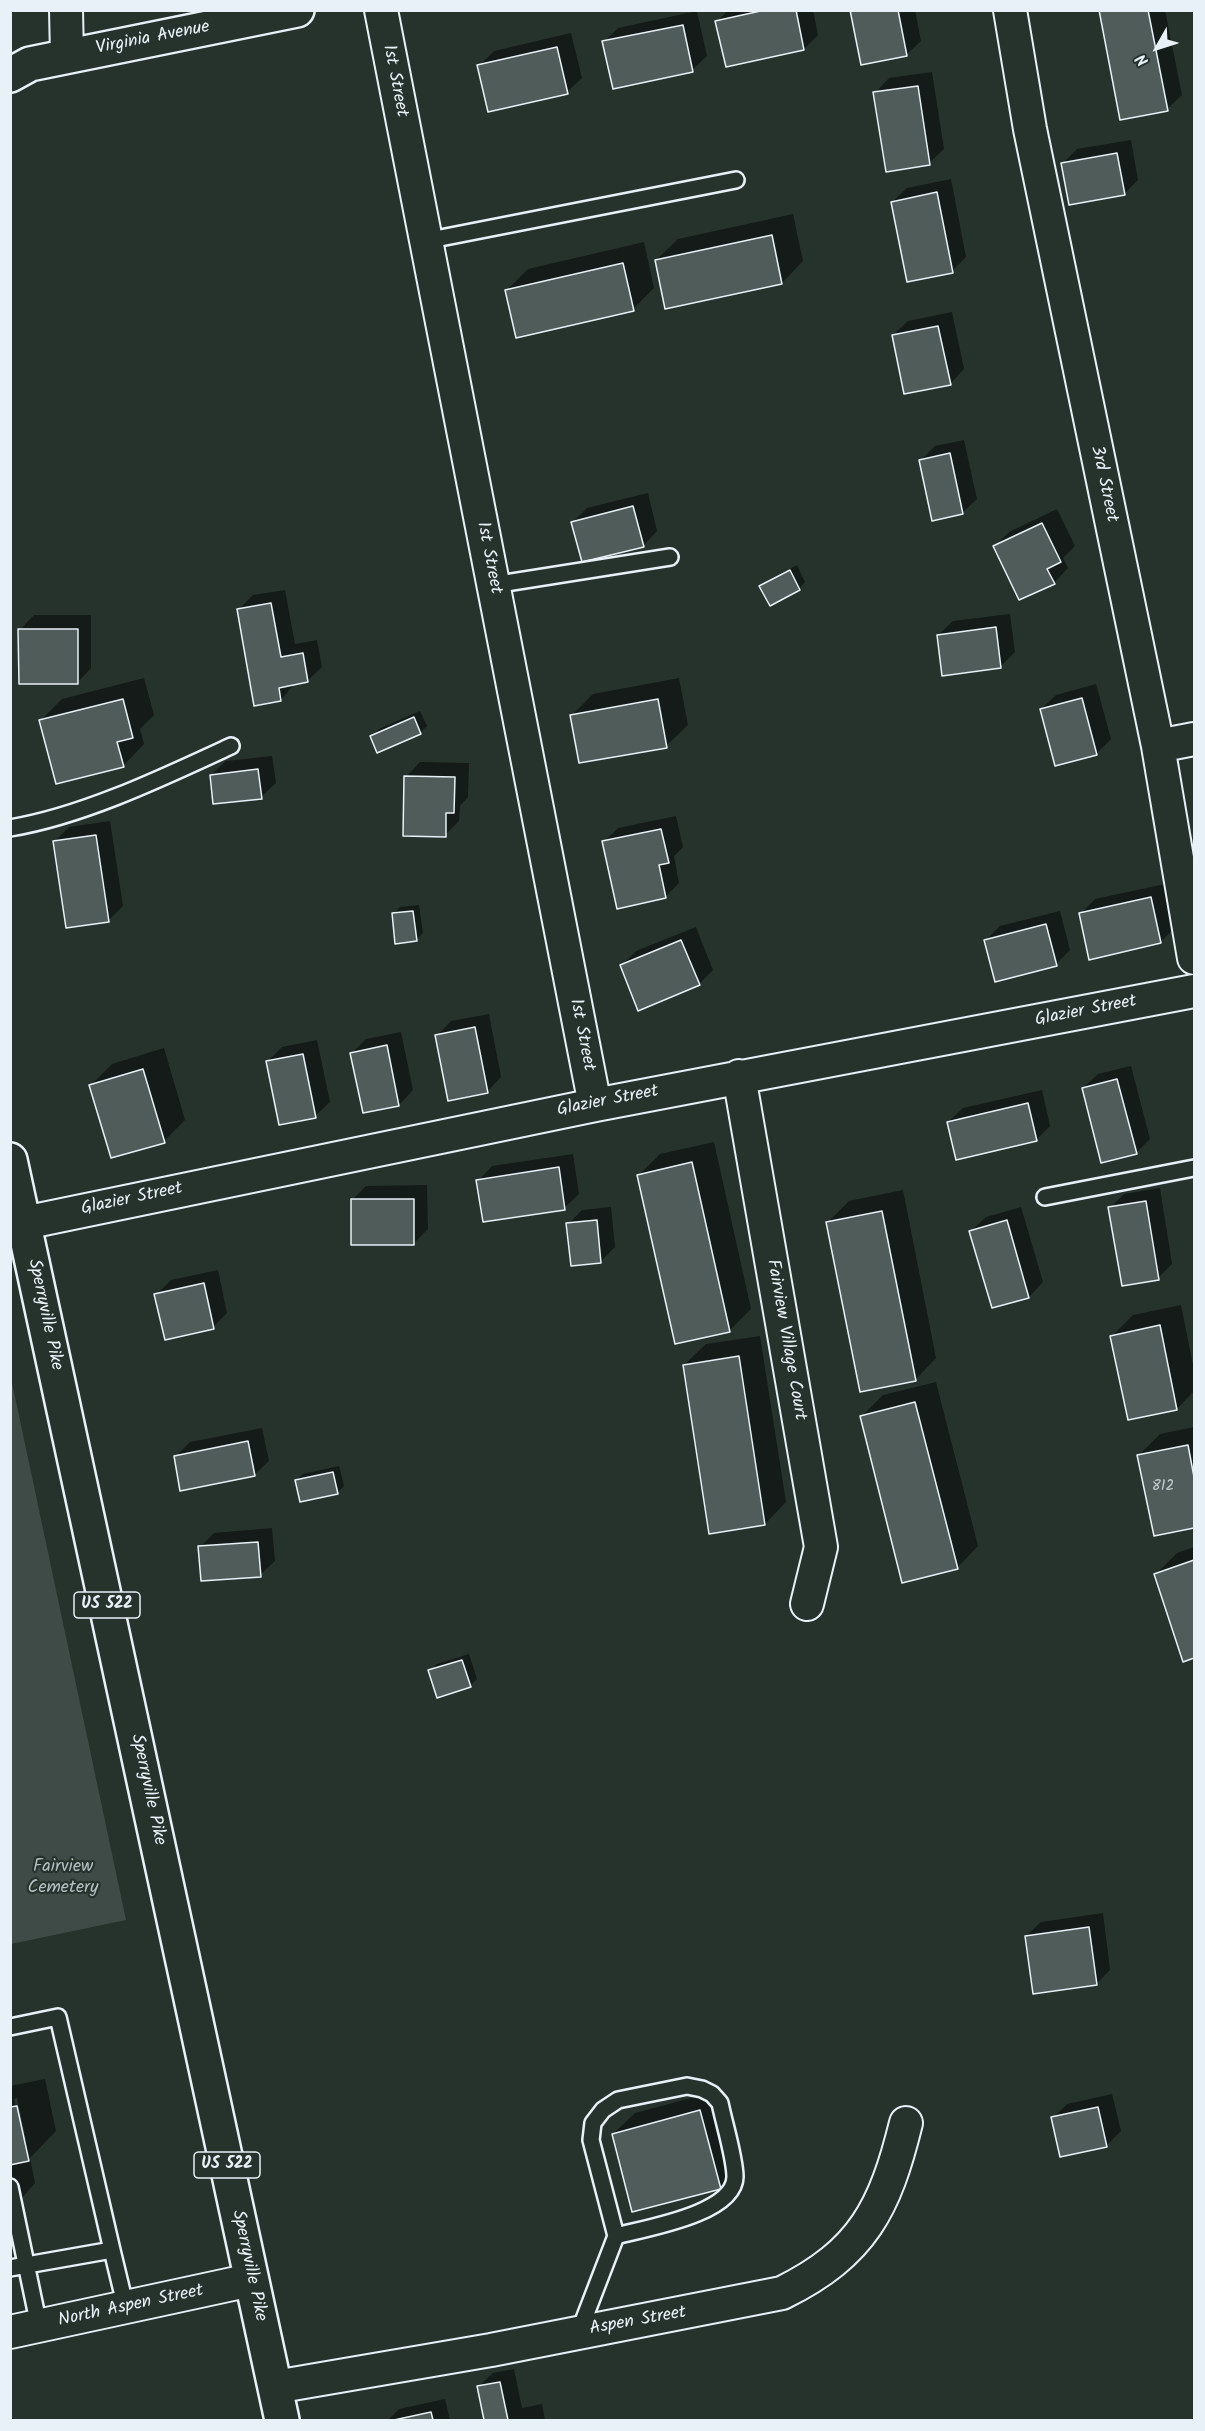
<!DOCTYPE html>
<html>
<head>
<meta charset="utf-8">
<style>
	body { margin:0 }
	#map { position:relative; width:1205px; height:2431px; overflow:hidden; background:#26332d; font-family:Kalam,sans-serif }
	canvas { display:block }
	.frame { position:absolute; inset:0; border:12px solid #e8f1f8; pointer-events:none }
	.north { position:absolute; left:1127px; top:18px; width:60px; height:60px; -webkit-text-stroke:4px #26332d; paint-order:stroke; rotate:231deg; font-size:16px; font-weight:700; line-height:24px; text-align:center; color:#e8f1f8 }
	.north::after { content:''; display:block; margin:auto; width:21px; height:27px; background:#e8f1f8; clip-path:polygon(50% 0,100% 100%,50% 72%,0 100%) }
</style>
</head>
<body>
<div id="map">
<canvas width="1205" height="2431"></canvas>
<div class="frame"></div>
<div class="north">N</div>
</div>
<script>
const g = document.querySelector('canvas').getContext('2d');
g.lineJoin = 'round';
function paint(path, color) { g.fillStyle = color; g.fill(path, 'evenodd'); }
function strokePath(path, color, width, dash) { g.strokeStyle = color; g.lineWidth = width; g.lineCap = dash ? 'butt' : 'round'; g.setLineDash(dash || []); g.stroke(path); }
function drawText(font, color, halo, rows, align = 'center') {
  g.font = font + ' Kalam,sans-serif'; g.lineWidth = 4.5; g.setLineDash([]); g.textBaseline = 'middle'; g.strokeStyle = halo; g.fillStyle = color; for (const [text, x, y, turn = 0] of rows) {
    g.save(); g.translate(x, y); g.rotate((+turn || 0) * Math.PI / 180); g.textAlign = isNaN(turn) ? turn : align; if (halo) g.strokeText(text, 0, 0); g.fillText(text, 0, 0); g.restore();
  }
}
paint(new Path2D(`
	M11 1378 126 1920 11 1944H10Z`), '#3e4b47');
paint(new Path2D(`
	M728 10H813L818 35 804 49 717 22Z
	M852 10H915L921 41 906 55Z
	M1100 10H1165L1182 95 1167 109Z
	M697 11 707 56 692 70 604 42 618 28Z
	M571 33 582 78 567 92 479 66 494 51Z
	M932 72 944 149 929 163 875 93 889 78Z
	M1131 140 1138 180 1124 194 1063 163 1077 149Z
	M951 179 966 257 952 271 892 202 907 188Z
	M793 214 803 261 782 283 656 260 678 239Z
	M644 242 654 288 633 309 507 290 528 269Z
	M952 312 964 369 950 384 893 335 908 321Z
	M964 440 977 499 962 513 921 460 935 446Z
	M648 493 657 531 643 546 573 522 587 508Z
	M1057 509 1075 546 1063 558 1068 568 1054 583 995 546 1009 532Z
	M797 565 805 582 799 589 761 587 768 580Z
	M285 590 295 644 317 640 322 667 307 681 295 683 281 700 238 610 253 595Z
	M1010 614 1015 652 1000 667 938 635 953 621Z
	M34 615H91V668L77 683 20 630Z
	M144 678 154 715 140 729 144 744 123 766 41 720 62 699Z
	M679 678 688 725 666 746 572 715 593 694Z
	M1096 684 1111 739 1096 754 1041 709 1056 695Z
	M420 711 427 726 420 733 372 736 379 729Z
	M272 756 276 783 261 797 211 775 226 761Z
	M420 762 469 763 468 797 460 806 459 821 445 835 406 777Z
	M676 816 683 847 674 856 679 883 665 897 604 842 618 828Z
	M110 821 123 906 108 921 55 841 69 827Z
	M1165 884 1175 928 1160 942 1080 914 1095 899Z
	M419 905 423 933 416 940 393 914 400 907Z
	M1060 911 1070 950 1056 964 985 941 1000 926Z
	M696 927 713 970 699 984 621 966 636 951Z
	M489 1014 501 1077 487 1092 437 1036 451 1021Z
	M401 1032 413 1090 399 1105 352 1053 366 1039Z
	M317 1040 330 1102 315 1116 268 1061 282 1047Z
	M164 1048 185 1120 164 1141 91 1085 112 1064Z
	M1131 1066 1150 1139 1136 1153 1083 1088 1098 1074Z
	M1042 1090 1050 1126 1036 1140 948 1122 963 1108Z
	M714 1142 751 1309 730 1330 676 1342 639 1175 660 1154Z
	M573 1154 579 1194 564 1208 478 1181 492 1166Z
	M427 1185 428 1229 414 1243 352 1200 366 1186Z
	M1160 1188 1172 1264 1158 1278 1110 1208 1124 1194Z
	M903 1190 936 1358 915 1380 828 1222 849 1201Z
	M611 1207 615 1247 601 1261 568 1224 582 1210Z
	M1021 1207 1043 1282 1029 1297 993 1307 971 1231 986 1217Z
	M218 1270 227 1313 213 1327 156 1295 171 1280Z
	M1181 1305 1194 1370V1391L1177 1409 1112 1336 1133 1315Z
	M760 1336 786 1502 765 1524 684 1365 706 1344Z
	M936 1382 978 1546 957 1568 861 1417 883 1395Z
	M1194 1427V1526L1155 1534 1139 1455 1160 1434Z
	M262 1428 269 1461 254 1475 175 1457 190 1442Z
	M339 1466 344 1486 337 1493 296 1480 303 1474Z
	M272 1528 275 1561 260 1575 200 1547 214 1533Z
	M1194 1547V1656L1184 1660 1156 1574 1177 1553Z
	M469 1654 477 1679 470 1686 430 1670 437 1664Z
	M1103 1913 1110 1970 1096 1984 1026 1936 1041 1922Z
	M45 2079 56 2131 30 2158 35 2183 10 2212V2086ZM17 2098 26 2140H23L14 2099Z
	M721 2090 741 2166 720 2188 613 2134 635 2113Z
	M1112 2094 1121 2131 1106 2146 1053 2118 1067 2104Z
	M514 2369 522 2408 542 2404 545 2420H485L478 2387 493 2373Z
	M445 2399 450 2420H388L399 2409Z`), '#0007');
const building = new Path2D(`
	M765 10H796L804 50 726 67 715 21Z
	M850 10H898L907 56 861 65Z
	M1099 10H1148L1168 111 1120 120Z
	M683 25 693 72 613 89 602 41Z
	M557 47 568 94 488 112 477 65Z
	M918 86 930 165 886 172 873 92Z
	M1117 153 1125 195 1069 205 1061 163Z
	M937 192 953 273 907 282 891 202Z
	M772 235 782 284 665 309 655 260Z
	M623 263 634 311 516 338 505 290Z
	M938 326 951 385 904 394 892 335Z
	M950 453 963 514 932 521 919 460Z
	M633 506 644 547 582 562 571 522Z
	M1042 523 1061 562 1047 569 1055 584 1019 600 993 546Z
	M790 570 800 590 770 606 759 586Z
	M271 603 281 657 303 653 308 682 279 688 281 701 254 706 237 609Z
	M996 627 1001 668 942 676 937 635Z
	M18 629H78V684H19Z
	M1082 698 1097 755 1055 766 1040 709Z
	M123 699 133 738 117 742 124 767 56 784 39 720Z
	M658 699 667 748 579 763 570 715Z
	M414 717 421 734 377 753 370 736Z
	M258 769 262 799 213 804 210 775Z
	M404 776 455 777 454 813H446V837L403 836Z
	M661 829 669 863 659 865 666 898 617 909 602 841Z
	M96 835 109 922 66 928 53 841Z
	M1151 897 1161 943 1089 960 1079 913Z
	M413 911 417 941 395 944 392 913Z
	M1046 924 1057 966 995 982 984 940Z
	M681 940 700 985 638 1011 620 965Z
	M475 1027 488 1093 448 1101 435 1035Z
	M387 1045 399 1106 363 1113 350 1053Z
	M303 1054 316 1118 279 1125 266 1061Z
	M143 1069 165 1143 111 1158 89 1085Z
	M1117 1079 1137 1154 1101 1163 1082 1088Z
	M1028 1103 1037 1141 956 1160 947 1122Z
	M692 1162 730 1332 675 1344 637 1175Z
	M559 1167 565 1210 483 1222 476 1180Z
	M351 1199H414V1245H351Z
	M1146 1201 1159 1280 1122 1286 1108 1207Z
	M882 1211 916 1381 860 1392 826 1222Z
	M597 1220 601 1263 571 1266 566 1223Z
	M1007 1220 1029 1298 992 1308 969 1231Z
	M204 1283 214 1329 165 1340 154 1294Z
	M1160 1325 1177 1410 1128 1420 1110 1336Z
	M739 1356 765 1525 709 1534 683 1365Z
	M915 1402 958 1569 902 1583 860 1416Z
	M248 1441 255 1476 180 1491 174 1456Z
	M1188 1445 1194 1477V1528L1154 1536 1137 1455Z
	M333 1472 338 1494 300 1502 295 1480Z
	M258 1542 261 1577 201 1581 198 1546Z
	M1194 1560V1658L1183 1662 1154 1574Z
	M462 1660 471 1687 437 1698 428 1670Z
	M1089 1927 1097 1985 1033 1994 1025 1936Z
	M17 2106 29 2161 10 2165V2107Z
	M1098 2107 1107 2147 1060 2157 1051 2117Z
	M700 2110 721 2189 632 2212 612 2134Z
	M500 2382 508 2420H484L477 2386Z
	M431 2412 433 2420H394Z`);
paint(building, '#505c59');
strokePath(building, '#e8f1f8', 1.5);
const service = new Path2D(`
	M425 241 736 180
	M493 585 670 557
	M10 828C83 816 164 777 231 746
	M1045 1197 1194 1168
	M10 2027 58 2017 112 2250
	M10 2187 39 2326
	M10 2268 112 2250 126 2308
	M579 2332 616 2236 591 2140 593 2123 603 2110 618 2100 687 2086 702 2089 712 2094 720 2103C724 2123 735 2158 735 2177 734 2214 646 2228 616 2236`);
const minor = new Path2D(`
	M66 10 67 56
	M381 10 595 1105
	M1010 10 1030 129 1158 746 1194 958
	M1158 746 1194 739
	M739 1076 821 1547 807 1604
	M24 1223 595 1105 1194 991
	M10 2332 251 2280
	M275 2387 491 2350 782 2293C863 2253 885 2208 906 2123`);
const tertiary = new Path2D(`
	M10 75 30 64 297 10`);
const primary = new Path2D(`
	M10 1160 282 2420`);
strokePath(service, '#e8f1f8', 20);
strokePath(minor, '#e8f1f8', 36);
strokePath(tertiary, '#e8f1f8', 38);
strokePath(primary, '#e8f1f8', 38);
strokePath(service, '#26332d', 15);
strokePath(minor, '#26332d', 32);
strokePath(tertiary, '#26332d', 33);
strokePath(primary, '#26332d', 33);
drawText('15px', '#c2ccd0', null, [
	["812",1163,1487]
]);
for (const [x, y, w] of [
	[107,1605,66],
	[227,2165,66]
]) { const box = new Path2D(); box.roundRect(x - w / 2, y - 13, w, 26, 4.5); g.fillStyle = '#26332d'; g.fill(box); strokePath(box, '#e8f1f8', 1.5); }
drawText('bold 16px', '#e8f1f8', null, [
	["US 522",107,1605],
	["US 522",227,2165]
]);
drawText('18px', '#e8f1f8', '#26332d', [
	["Virginia Avenue",153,39,-11],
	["1st Street",394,81,79],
	["3rd Street",1103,484,78],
	["1st Street",488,558,79],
	["Glazier Street",1086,1012,-11],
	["1st Street",581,1035,79],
	["Glazier Street",608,1102,-11],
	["Glazier Street",132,1200,-12],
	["Sperryville Pike",44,1315,78],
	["Fairview Village Court",785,1340,80],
	["Sperryville Pike",147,1790,78],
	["Sperryville Pike",248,2266,78],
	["North Aspen Street",131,2307,-12],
	["Aspen Street",638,2322,-10]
]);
drawText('18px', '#b5bfc3', '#26332d', [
	["Fairview",63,1868],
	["Cemetery",63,1889]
]);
</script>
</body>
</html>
